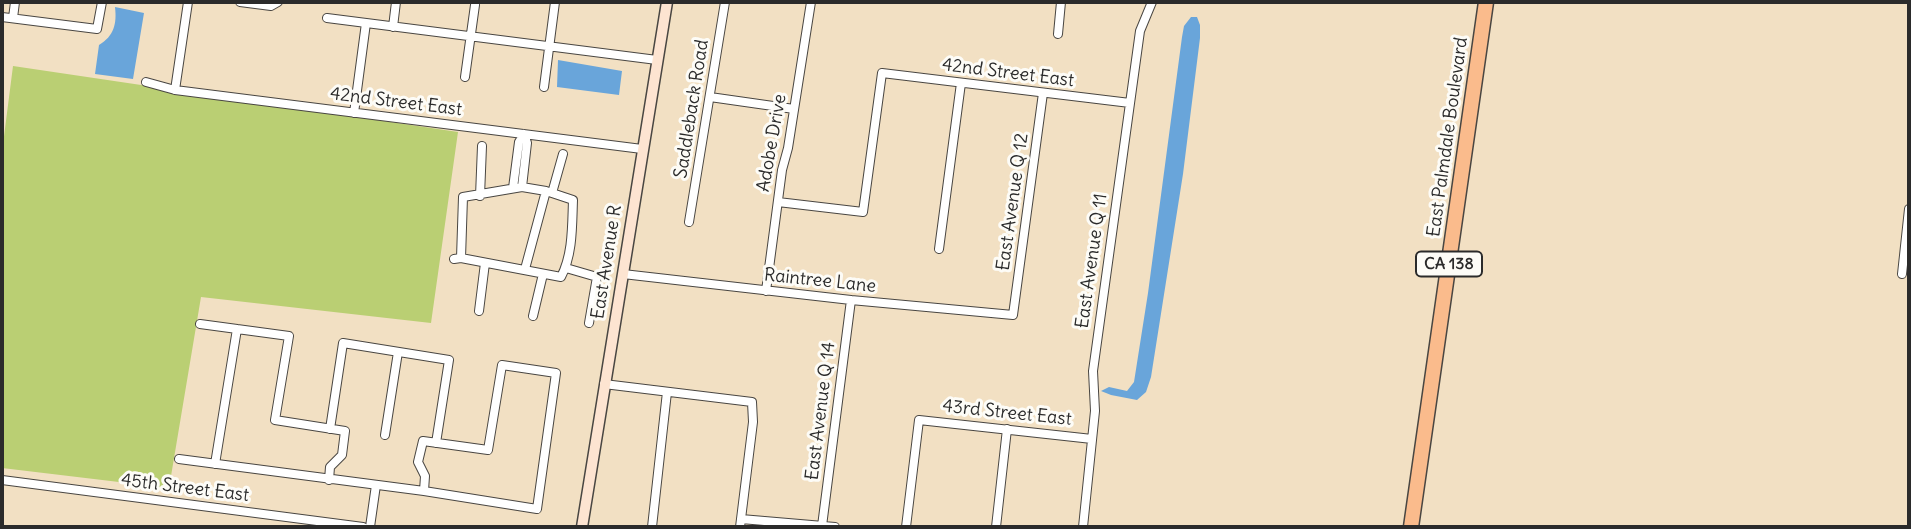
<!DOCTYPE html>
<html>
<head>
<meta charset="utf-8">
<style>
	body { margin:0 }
	#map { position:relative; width:1911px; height:529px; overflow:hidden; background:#f2e0c3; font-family:Delius,sans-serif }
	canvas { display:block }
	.frame { position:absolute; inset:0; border:4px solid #2b2b2b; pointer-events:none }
</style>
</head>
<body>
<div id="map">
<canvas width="1911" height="529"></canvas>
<div class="frame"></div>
</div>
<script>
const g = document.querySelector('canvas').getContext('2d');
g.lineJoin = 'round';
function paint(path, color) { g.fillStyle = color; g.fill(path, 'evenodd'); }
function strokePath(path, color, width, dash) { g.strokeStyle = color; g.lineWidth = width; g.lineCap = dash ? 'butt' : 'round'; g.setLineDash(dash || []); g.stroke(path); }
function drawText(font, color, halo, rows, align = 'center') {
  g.font = font + ' Delius,sans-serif'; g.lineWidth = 6; g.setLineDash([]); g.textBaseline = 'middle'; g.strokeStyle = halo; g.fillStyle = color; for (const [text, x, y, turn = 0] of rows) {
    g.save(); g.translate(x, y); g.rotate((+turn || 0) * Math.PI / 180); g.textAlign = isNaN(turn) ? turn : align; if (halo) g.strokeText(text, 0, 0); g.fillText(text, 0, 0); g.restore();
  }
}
paint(new Path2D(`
	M13 66 458 132 431 323 201 297 169 488 2 468V152Z`), '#bacf73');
paint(new Path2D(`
	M115 7 144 13 133 79 95 74 99 45C114 36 117 24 115 7Z
	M1191 17H1197L1200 25V38L1183 174 1151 377 1146 392 1137 400 1111 395 1101 391 1109 387 1127 391 1134 382 1148 293 1182 37 1184 26Z
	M558 60 622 71 619 95 557 87Z`), '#69a5da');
const street = new Path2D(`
	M240 2 271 6 278 2
	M2 17 97 29 102 2
	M13 18 15 2
	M327 18 657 60
	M393 27 396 2
	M1058 34 1061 2
	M465 77 475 5
	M146 82 175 90 642 149
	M544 87 555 2
	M175 90 188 2
	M710 97 794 109
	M354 113 366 23
	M513 188 519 142 524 134 527 143 522 187
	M552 193 563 154
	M480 196 482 146
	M778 202 863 212 882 73 1130 103
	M689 222 725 2
	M939 249 961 83
	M454 259 461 258 561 277C573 254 572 226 573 200L546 191 522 187 463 197 461 258
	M566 268 597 277 589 323
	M525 269 546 191
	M623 274 851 300 1013 315 1043 93
	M1902 274 1909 209
	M766 291 782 170 788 148 811 2
	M479 311 485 263
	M533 316 543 274
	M200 324 289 336 275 420 345 431 342 455 330 467 329 480
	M604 384 752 402 753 422 740 527
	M330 429 343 343 449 360 436 443
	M385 435 398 352
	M179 459 424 491 537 509 556 373 502 365 488 450 423 441 418 462 425 476 424 491
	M215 464 237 329
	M2 480 363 527
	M741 519 835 527
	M822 526 851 300
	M370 527 376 485
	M652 527 667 392
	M906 527 919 420 1092 439
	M996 527 1007 429
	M1083 527 1095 411 1093 371 1140 31 1152 2`);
const secondary = new Path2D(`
	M582 527 667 2`);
const highway = new Path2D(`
	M1411 527 1486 2`);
strokePath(street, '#494642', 10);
strokePath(secondary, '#494642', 13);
strokePath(highway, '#494642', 17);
strokePath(street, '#fff', 8);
strokePath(secondary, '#fde4d1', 10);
strokePath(highway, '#fabb8c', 14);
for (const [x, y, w] of [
	[1449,264,66]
]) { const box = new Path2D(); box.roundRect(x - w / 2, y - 12.5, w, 25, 5); g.fillStyle = '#fdfcf7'; g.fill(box); strokePath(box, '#2b2b2b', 2); }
drawText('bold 16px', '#2b2b2b', null, [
	["CA 138",1449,264]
]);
drawText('18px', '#2b2b2b', '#fdfcf7', [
	["42nd Street East",1008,73,7],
	["42nd Street East",396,102,7],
	["Saddleback Road",692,109,-81],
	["East Palmdale Boulevard",1448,137,-82],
	["Adobe Drive",772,143,-80],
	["East Avenue Q 12",1013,202,-82],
	["East Avenue Q 11",1092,261,-82],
	["East Avenue R",607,262,-81],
	["Raintree Lane",820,281,6],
	["East Avenue Q 14",821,411,-83],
	["43rd Street East",1007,413,6],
	["45th Street East",185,488,7]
]);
</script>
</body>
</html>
